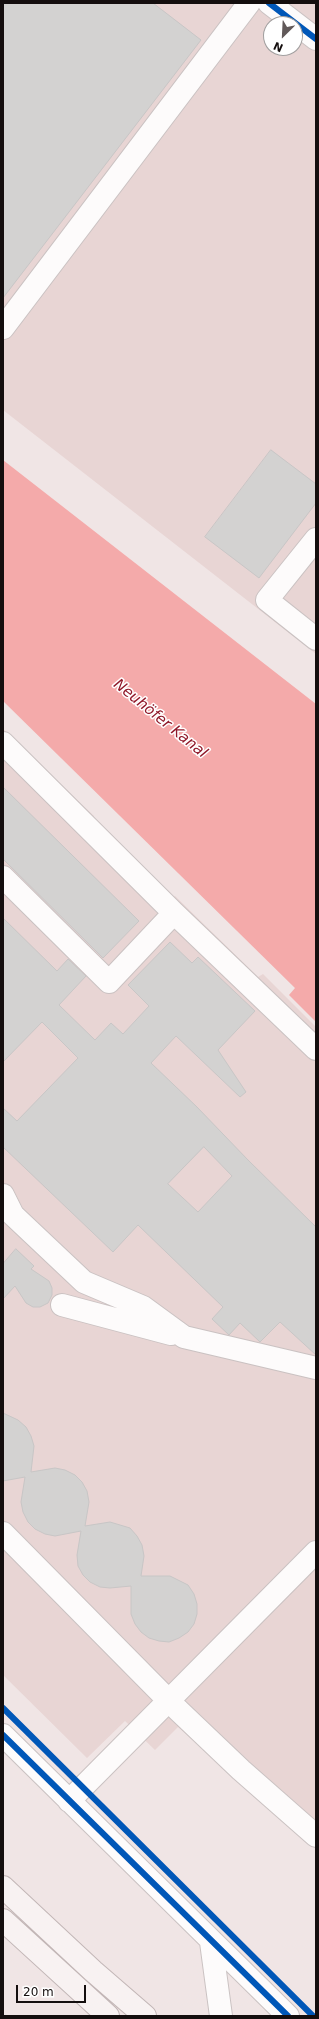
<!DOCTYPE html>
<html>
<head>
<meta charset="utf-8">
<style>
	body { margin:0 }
	#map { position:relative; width:319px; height:2019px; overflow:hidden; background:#f0e5e5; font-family:"DejaVu Sans",sans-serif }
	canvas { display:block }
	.frame { position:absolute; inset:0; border:4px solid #140e0e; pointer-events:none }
	.north { position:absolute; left:263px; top:16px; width:40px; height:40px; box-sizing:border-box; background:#fff; border:1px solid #a19f9f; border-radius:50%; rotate:204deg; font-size:11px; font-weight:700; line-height:16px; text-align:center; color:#140e0e }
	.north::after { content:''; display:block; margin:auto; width:14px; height:18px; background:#615959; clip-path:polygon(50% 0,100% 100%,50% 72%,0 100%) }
	.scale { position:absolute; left:16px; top:1985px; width:70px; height:18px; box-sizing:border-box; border:2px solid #140e0e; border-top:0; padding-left:5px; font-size:12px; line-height:14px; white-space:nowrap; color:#140e0e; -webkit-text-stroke:3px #fff; paint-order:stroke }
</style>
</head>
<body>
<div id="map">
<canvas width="319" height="2019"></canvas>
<div class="frame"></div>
<div class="north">N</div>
<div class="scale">20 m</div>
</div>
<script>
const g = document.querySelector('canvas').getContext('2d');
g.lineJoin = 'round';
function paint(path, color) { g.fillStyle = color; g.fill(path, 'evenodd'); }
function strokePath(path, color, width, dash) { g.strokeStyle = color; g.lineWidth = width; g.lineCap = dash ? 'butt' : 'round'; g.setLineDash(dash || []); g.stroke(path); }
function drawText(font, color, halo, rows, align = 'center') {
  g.font = font + ' "DejaVu Sans",sans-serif'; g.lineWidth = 3; g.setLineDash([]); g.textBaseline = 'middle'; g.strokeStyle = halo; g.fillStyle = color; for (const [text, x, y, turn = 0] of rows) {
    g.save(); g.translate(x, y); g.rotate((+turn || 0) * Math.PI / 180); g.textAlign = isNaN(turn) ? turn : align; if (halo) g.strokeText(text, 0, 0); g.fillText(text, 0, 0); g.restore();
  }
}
paint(new Path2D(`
	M3 3H316V654L3 410ZM271 24H295V48H271Z
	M3 729 94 816 90 820 171 899 175 896 258 977 263 974 316 1027V1849L178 1727 155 1750 125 1721 87 1758 3 1675Z`), '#e8d5d4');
paint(new Path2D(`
	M3 460 316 704V1022L289 995 295 988 3 701Z`), '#f4aaaa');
const building = new Path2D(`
	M3 3H153L201 40 3 298Z
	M271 450 316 484V503L259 578 205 537Z
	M3 787 139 921 103 958 3 859Z
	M3 918 57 971 68 959 86 976 59 1005 95 1040 111 1023 123 1034 149 1006 128 985 170 942 192 963 198 957 255 1011 218 1050 246 1092 240 1097 176 1036 151 1063 197 1107 248 1160 316 1227V1355L280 1322 260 1342 240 1323 229 1335 212 1319 223 1307 138 1225 113 1252 3 1147V1108L17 1121 78 1058 42 1022 3 1062ZM204 1147 232 1176 198 1212 168 1184Z
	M16 1249 34 1266 31 1269 49 1281 52 1288V1295L48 1303 40 1307H33L26 1303 15 1286 3 1299V1264Z
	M3 1413 18 1420 26 1427 31 1436 34 1446 31 1472 55 1468 65 1470 75 1475 82 1482 87 1491 89 1502 85 1526 110 1522 130 1528 137 1536 142 1545 144 1556 141 1576H170L188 1585 194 1594 197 1604V1614L194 1624 188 1632 179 1638 169 1642 159 1641 149 1638 141 1632 135 1624 131 1614V1586L110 1588 100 1587 90 1582 83 1575 78 1566 77 1555 81 1531 55 1536 45 1534 35 1529 28 1522 23 1512 21 1502 25 1477 3 1481Z`);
paint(building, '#d3d2d1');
strokePath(building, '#c8c6c6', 1);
const minor = new Path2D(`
	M269 3 316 39
	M3 328 249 3
	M316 539 267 600 316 639
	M3 743 174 913 316 1049
	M3 877 109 982 174 913
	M3 1195 13 1215 84 1282 143 1307 184 1337 316 1368
	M62 1305 171 1334
	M3 1533 178 1710 241 1770 316 1836
	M3 1735 288 2016
	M69 1801 316 1552
	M211 1942 221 2016`);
const major = new Path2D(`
	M3 1887 93 1971 145 2016
	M3 1920 108 2016`);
strokePath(minor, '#cac2c2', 24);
strokePath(major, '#c2b6b6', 24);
strokePath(minor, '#fdfbfb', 22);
strokePath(major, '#f8f2f2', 22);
strokePath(new Path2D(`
	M269 3 316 39
	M3 1708 313 2016
	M3 1735 288 2016`), '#0057b8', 6);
drawText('italic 15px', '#90192a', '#fff', [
	["Neuhöfer Kanal",160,719,39]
]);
</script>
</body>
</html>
